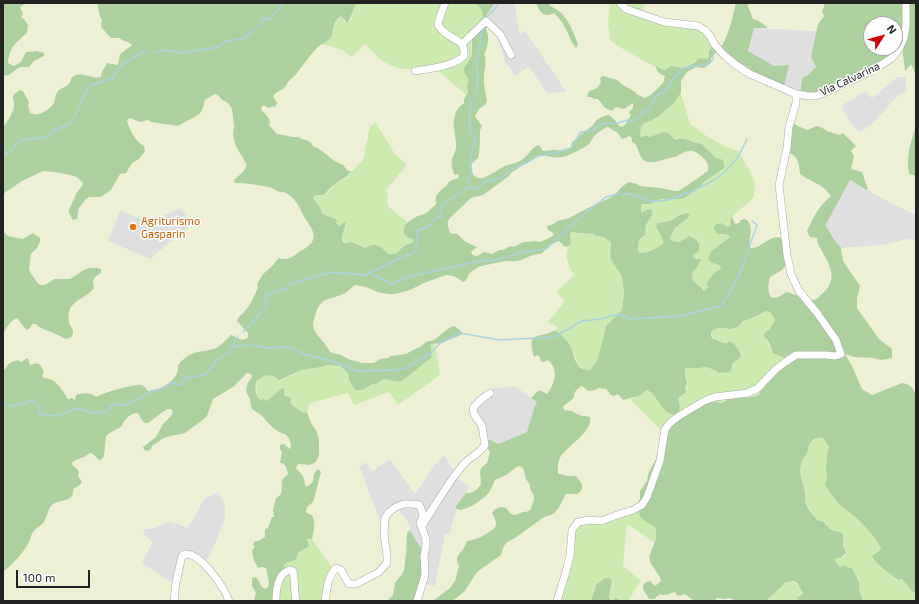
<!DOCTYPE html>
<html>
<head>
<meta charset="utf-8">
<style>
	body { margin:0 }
	#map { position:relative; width:919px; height:604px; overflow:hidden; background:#f2efe9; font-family:"Exo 2",sans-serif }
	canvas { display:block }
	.frame { position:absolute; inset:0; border:4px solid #222; pointer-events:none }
	.north { position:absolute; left:863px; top:16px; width:40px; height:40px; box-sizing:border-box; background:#fff; border:1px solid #a7a7a7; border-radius:50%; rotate:53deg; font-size:11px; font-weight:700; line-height:16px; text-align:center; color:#222 }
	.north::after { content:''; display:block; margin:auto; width:14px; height:18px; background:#d40000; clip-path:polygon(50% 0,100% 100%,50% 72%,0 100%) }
	.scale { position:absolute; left:16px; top:570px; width:74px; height:18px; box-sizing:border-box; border:2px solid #222; border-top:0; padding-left:5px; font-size:12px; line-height:14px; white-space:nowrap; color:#222; -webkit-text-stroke:3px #fff; paint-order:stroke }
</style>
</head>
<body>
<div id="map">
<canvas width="919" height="604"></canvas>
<div class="frame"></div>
<div class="north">N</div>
<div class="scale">100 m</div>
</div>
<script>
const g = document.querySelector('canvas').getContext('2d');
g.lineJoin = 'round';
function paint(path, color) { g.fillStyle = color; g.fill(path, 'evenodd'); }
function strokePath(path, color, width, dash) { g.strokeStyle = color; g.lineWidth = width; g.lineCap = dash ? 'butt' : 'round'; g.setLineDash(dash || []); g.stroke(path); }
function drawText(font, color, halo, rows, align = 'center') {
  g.font = font + ' "Exo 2",sans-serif'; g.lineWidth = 3; g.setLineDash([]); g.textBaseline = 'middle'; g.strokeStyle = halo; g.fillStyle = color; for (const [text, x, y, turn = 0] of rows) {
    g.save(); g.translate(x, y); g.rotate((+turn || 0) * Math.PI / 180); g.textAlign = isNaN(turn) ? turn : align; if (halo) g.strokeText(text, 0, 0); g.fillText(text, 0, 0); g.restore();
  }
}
paint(new Path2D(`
	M495 3H515L519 33 525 30 567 93H547L529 67 515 76 505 62 498 39 487 13Z
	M754 28 818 31 811 57 816 67 809 74 802 78 800 96 784 86 774 66 748 52Z
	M897 77H906V95L901 93 872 124 859 133 851 124 841 106 865 91 872 98Z
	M850 180 892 203 916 215V241L908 239 884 245 841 248 833 238 828 229 824 226Z
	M181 208 193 224 150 259 107 241 120 210 149 221Z
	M515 385 537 402 535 405 527 432 498 444 489 439 483 425 470 403 495 388Z
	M444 455 456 473 451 483 458 479 470 487 466 493 456 506V509L450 533 435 586 423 584V551L416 541 410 530 409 523 383 530 359 466 366 462 372 471 390 459 415 493 435 464Z
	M218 492 225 505V519L210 556 205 563 175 583 165 579 142 563 152 542 142 533 145 529H150L170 521 188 527 205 498Z`), '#e0dfdf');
paint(new Path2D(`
	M26 3 34 5 41 4 42 3H97L100 16 102 20 101 27 115 39 119 38 126 42H129L132 44 123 51 119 58V61L118 65 107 63 106 67 101 73V77L97 78 90 76 70 81 69 85 62 88 57 94 53 105 41 114 37 115 30 113 28 105 29 101 23 91 12 98 14 105V109L7 123 3 127V76L9 75 18 68 21 67H29L34 61 37 59 34 52H26L21 62 14 66 8 63 9 55 15 42 27 33 29 29 28 25 21 17 20 7Z
	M515 3H536L538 9 547 15 554 13 564 24 565 28 569 35 574 45 578 44 567 20 562 14 556 9 553 8 548 3H610L611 41 621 48 656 66V70L658 73 665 76 663 83 652 94 645 98 638 95 630 89 626 87 617 80 614 79 610 78 601 82 597 88 594 90 591 97 598 99 605 108 616 107 622 109 633 103 631 115 624 126 620 127 618 125 615 120 609 115 595 121 593 125 572 142V146L569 149 566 151 554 150 542 151 540 148 535 146 530 152 521 161 510 165H506L493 174 486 177 479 178 475 176 473 173 471 166 473 162 478 157 480 130 482 126 475 116 479 109 485 105 487 102 484 88V73L486 62V58L484 54 486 29 487 25V13L498 39 505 62 515 76 529 67 547 93 567 92 525 31 519 34Z
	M645 3H736L731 24 727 35 721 49 800 96 902 45 905 71 911 63 916 75V98L915 107 916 108V127L909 144V174L916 176V208L910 212 892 203 867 190 868 189 851 169 854 156 840 135 827 131 821 127 808 130 800 127 793 154 808 180 816 182 823 187 831 196 820 206 811 220 807 231 817 238 818 246 829 262 833 277 829 286 815 300 808 299 787 292 776 298H773L769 295 768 291 770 277 782 270 790 260 758 247 754 248H751L749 244 751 225 735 224 732 217 754 197 739 151 726 147 708 137 689 124 681 93V81L687 72 696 67 700 68 712 60V56L720 49 687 24 642 14ZM897 77H906V94L901 93 872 124 859 133 851 124 841 106 865 91 872 98Z
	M748 3H825L822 12 824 16 818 24V31L768 28 759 21 753 19 748 6Z
	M321 44 336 47 347 52 366 44 379 58 433 66 466 95 464 99V103L458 108 455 115 453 126 456 138V149L455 154 459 174 458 178 451 180 448 183 446 186 440 190 437 193 436 204 425 214 417 216 407 222 388 206 387 189 407 165 395 154 376 124 370 126 363 160 352 171H348L343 165 333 160 318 148 314 147 310 142 296 136 292 137 284 135 277 134 269 125 267 115 261 109 262 105 266 106 275 93 282 91 284 88 289 82 297 74 308 58Z
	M215 94 219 96 221 99 228 103 232 109 234 125 233 133 245 162 247 165 243 172 234 180 235 183 258 185 270 188 280 192H285L296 202 301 209 306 220 312 230 313 237 312 241 310 244 294 256 287 259H283L279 258 276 261 274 264 269 269 263 274 257 284 258 288 251 302 244 312 238 317 239 324 248 333V337L245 340H241L231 335 216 347 206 351 194 353 181 362 178 365 179 369 174 379 171 382 164 386 149 392 144 386 133 385 122 389 115 390 101 394 96 397 89 393 78 394 76 395 75 400 68 399 57 384 44 378 33 364 30 365 24 360 21 362 6 369 3 371V335L6 328 10 322 17 318 24 327 30 328 32 324H36L63 339 73 331 68 317 70 309 75 303 91 291 94 288 93 280 95 277 82 271 72 278 69 279H54L47 284 44 285H40L37 282 30 272 29 269 31 254 37 248 40 242V238L19 239 8 236 5 234 3 231V194L22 181 43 171 54 172 70 175 78 177 83 183 82 186 77 192 78 216 79 208 86 199 89 197H97L113 187 120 174 126 173 132 163 139 159 140 144 129 128 127 120 130 118 140 122 148 120 151 122 178 126 185 121 192 119 203 108 205 100ZM181 208 192 224 150 259 108 241 120 211 149 221Z
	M608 127 614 131 629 135 632 138 633 142 636 143 638 147V151L639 154 644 161 648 162 656 163 663 160 675 157 685 152 689 151H693L700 155 706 160 709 167V171L679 191H675L660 188 640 186 637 184 629 182 619 188 616 195 612 197 590 207 569 218 557 221 554 224 547 226 554 235 547 239 540 242 536 241 521 243 514 247 510 246 503 250H498L492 254 484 252 477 256 473 255 471 252 477 247 466 242 457 234 450 233 447 225 448 221 450 218 471 198 475 197H479L483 195 509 176 511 173 538 155 561 158 571 155 578 150 588 145 591 142 592 138 601 131Z
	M908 239 916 241V394L912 388 909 385 902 383 872 395 862 389 853 368 844 354 854 357 872 358 882 360 885 344 879 339 857 308V298L860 286 843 261 841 248 884 245Z
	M559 241 564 246 568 247 566 255 574 275 556 292 565 301 558 328 551 332 543 334 540 336 538 355 540 358 547 360 550 362 553 365 555 373 552 388 547 394 540 390 537 392 531 398 515 386 495 388 470 403 483 425 489 439 487 442 490 452 487 463 481 468 480 472 481 484 479 488 473 492 469 493H466L469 486 458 479 451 483 456 473 444 455 435 464 415 494 390 459 372 471 366 462 359 466 383 529 386 520 396 507 409 523 410 530 407 533 406 554 404 570 402 574 395 583 393 595 387 601H324L333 569 312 539 315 527 306 511 307 507 310 505 317 487 318 483 320 476 314 479 312 483 306 488 304 484V481L301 474 298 471 296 468 297 464 309 465 317 433 311 423 307 412 310 403 348 393 354 405 389 392 398 404 440 375 435 344H439L446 341 453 326 449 328 434 340 426 342 420 347 413 350 406 354 391 356 388 358 380 359 374 363H362L348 359 341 355 330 352 328 348 317 335 314 328 313 320 319 306 321 303 327 299 335 296H338L349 290 355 285 366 287 377 292 388 294 421 285 424 283 446 275 454 276 467 280 470 273 479 266 492 265 504 261 515 262 526 257H530L537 253 541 254 552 244Z
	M247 373 251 374 252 377 249 380 246 388V392L250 399 251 407 263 416 267 423 273 428 286 435 291 442V446L290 449 287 447 282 452 280 463 284 464 286 467 288 474 282 482 283 486 281 490 282 493 280 497 276 499 273 506 274 517H272L266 533 265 537 258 541 255 547 253 557 256 565 266 568 269 584 268 587 265 589 262 587 258 580 252 586 256 593 254 600V601H3V572L28 544 32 533 34 530 46 520V516L52 506 58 502H62L65 500 72 496 73 489 80 485 77 469 70 464 73 461 76 459 84 457 90 453 93 454 96 457 104 456 106 436 108 434 112 432 125 420 134 413H138L152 421 167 409H171L173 412 171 416 163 424 156 437 143 447 151 449 152 446 162 439 170 436 181 434 185 433 204 419 213 399 232 387ZM218 492 225 505V519L210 556 205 562 183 555 174 583 165 579 142 563 152 542 143 533 145 529H150L170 521 188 528 204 498Z
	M582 386 592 390H595L599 388 606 389 618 394 623 400 630 399 663 433 658 455 648 474 647 481 640 491V498L637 505 568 558 555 601H452L464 592 477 572 493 561 503 551 504 546 507 542 515 538 544 517 549 516 558 511 560 507 561 503 566 494H577L572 475 568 476 561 474H558V465L561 456 571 446 575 443 590 425 591 419 590 417 586 416H582L575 413 572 411 564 410 563 407 572 400 574 397V393L576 390Z
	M518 466 522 467 524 471 525 479 530 485V489L534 496 535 500 530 510 526 512H523L515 515 511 514 506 508H498L492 513 495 520 496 524 495 528 485 535 474 540H470L464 549 457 563 459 566 455 581 450 588 434 600H418L423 584 435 586 445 534 450 533 456 509 461 510 472 506 485 497 490 491 495 480 506 475Z
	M627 524 654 542 649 553 651 564 660 577 661 581 655 586 652 584 654 599 660 594 664 596 675 592 681 594H685L688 596 691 599 694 601H699H628L641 581 623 566Z`), '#eef0d5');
paint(new Path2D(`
	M357 3H476L481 9 483 16 480 24 471 40 472 55 464 68V72L468 79 467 87 468 92 466 95 433 66C414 70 395 72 379 58 374 54 370 49 366 44L351 57C343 48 332 47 321 44 323 43 325 43 327 42 335 37 329 24 341 16L345 22 350 21 353 10Z
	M610 3H645L642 13 665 23 699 26 716 43 709 57 706 59 696 60C687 73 675 63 666 71H662L621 48 611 41 608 24Z
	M681 93 690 124 708 137 726 147 739 151 755 181 754 197 732 217 730 220 731 224 728 227 721 223 720 235 727 234 730 237 711 251 708 258 721 266 720 269 713 274 706 284 708 286 707 288 705 291C701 286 695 284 692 279L693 271C697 268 700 264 702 259H694L693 255 700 247 699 243 697 239 686 238 679 242 672 241 670 238 675 228 688 218 690 215 687 213C677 214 671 224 662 222L659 233 663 240V244C656 248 647 255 638 252L639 240 645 235 646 224 651 218 652 214 645 211 641 212V208L642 204H650L660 199H664L671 200 675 199H683L699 188 704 182 719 160 716 158 702 144 698 143 690 140H675L669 133 664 132 649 137 647 135 640 137C641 132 640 126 645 122 647 121 651 120 653 119 665 112 674 104 681 93Z
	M376 123 395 154 407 165 387 189 388 206 407 222 404 229 406 236 409 238 413 239V242C411 243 408 244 406 245 398 249 401 254 388 254 383 245 374 242 366 248L352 242 345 243 342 240 341 236 346 226C338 226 337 226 334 218 323 216 325 215 319 206 318 203 315 201 313 198L315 195H323L329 191 334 184 344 179 350 174 363 160 370 126Z
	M574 232 578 233H582L593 234 596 236 604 237 611 243 610 256 611 260 622 276 624 294 622 310 606 326 597 361 590 370H585L577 364 574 354 562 336 555 330 558 327 548 322 565 301 556 292 574 275C569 266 562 253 571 244 571 240 570 237 570 233Z
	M768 311 771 313 775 320 769 330 765 332 764 336C768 342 771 352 777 355 779 356 782 357 784 358L785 361 764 380 759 395 748 398 744 397 729 399 722 403 710 401 663 433 630 399 639 396 647 390 651 392 657 399 680 407 678 398C682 392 688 386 686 378 685 374 684 373 685 368 690 367 694 369 699 368 703 368 706 366 709 368 713 369 716 371 719 373L723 372 727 373V343C719 344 710 339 712 331 720 325 723 331 730 329 738 327 738 324 744 321 746 319 747 320 750 319 756 317 761 312 768 311Z
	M431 344H435L440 375 398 405 389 392 354 405 348 393 310 403 307 412 303 413 291 404C289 398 283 396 284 389 277 389 274 397 266 401L260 400 257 396 256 382C262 375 273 372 279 381H280L301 370 322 367 328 365 340 366 348 373 349 380 355 390C365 391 366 387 373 384 374 384 376 384 377 384 379 383 380 381 382 380 389 378 395 383 402 380L428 361 432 355 430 347Z
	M819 437 823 438 829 447C827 451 826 463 826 468 826 470 827 472 827 475 827 478 825 481 825 485 829 492 839 504 845 510 847 512 850 513 853 515 861 522 878 539 881 549L872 556C877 567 889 572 897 580L902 579C907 584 910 589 916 593V601H863L862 597 860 594 859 582 855 575 848 568 841 567 838 565 833 559 845 556 846 552 843 546 845 538 841 532C834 532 827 528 824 522L817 520 806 504V492L803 485 800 465 804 455 806 454C810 447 809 440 819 437Z
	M638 509C640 513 640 516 643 520 646 522 649 523 652 525 658 528 657 536 654 542L627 524 623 566 641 581 628 601H610L609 597 612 580 609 578C598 578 591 591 592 601H555L565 573 573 526Z
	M307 539H312L333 569 324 601H276L284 572V566L286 563 293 561 296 559Z
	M790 581C797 581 800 588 803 593L797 597 798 601H766C773 595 780 584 790 581Z`), '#cdebb0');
paint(new Path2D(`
	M3 3H26L20 7 23 14 21 17 24 19 28 25 27 33C16 42 9 48 8 63L14 66 21 62 26 52 37 51 44 53V56L34 61 29 67H21L18 68 9 75 3 76Z
	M97 3H357C352 9 352 18 347 23L341 16C329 24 336 34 329 40 326 43 322 43 319 46 310 55 305 63 297 73 295 76 291 79 288 82 287 84 286 86 285 87 281 92 276 91 273 96L277 103 276 106 268 108 266 106H262L261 109C265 115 272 118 269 125L277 134 284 135 292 137H299L302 139 306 140 310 142 314 147 318 148 327 155 333 160 343 165 348 171H352C347 177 342 179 335 184 331 186 328 192 323 195H315L313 198 320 207 323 214 327 216 334 218 337 220 336 223 339 226 345 222C347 230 338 236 344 243L352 242 365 248C374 242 382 245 388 254 401 254 398 249 406 245 408 244 411 243 413 242V239C409 238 407 238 405 235 400 226 411 219 418 216 420 215 422 215 424 214 428 212 432 208 436 204 434 193 441 191 447 185 449 182 449 182 452 180 454 179 456 179 458 178L459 174 455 175C452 170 450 162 453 156 454 153 456 151 456 148 457 137 451 126 455 115 456 110 460 106 464 103V99L468 92 467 87 468 79 464 72V68L472 55V36L480 24 483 16 481 9 476 3H495L487 14V25L486 29C490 37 488 47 484 54 488 62 483 71 484 80 484 87 486 95 487 102L485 105 479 109 475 116 482 126 480 130C480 136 480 153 478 158 475 161 471 163 471 168 472 170 472 172 473 174 480 185 495 171 503 167 508 164 515 164 520 161 528 157 531 147 539 145L543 151C546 151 550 150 553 150 561 150 571 154 572 142L593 125C596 119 602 116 609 115L615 120 618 125 622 127 625 125 631 115 629 112 633 108V103L624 109 616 107 612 111 605 108 598 99H594L591 97H587L588 93C594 87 596 92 601 82L600 78 603 76 617 80 623 85 630 89 635 92 638 95 645 98 652 94 663 83 665 76C660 74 656 72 656 66 666 71 662 72 672 66L683 68 694 63 699 58 707 59 709 57V51L716 43 721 48 727 35 731 23 736 3H748V6L753 19 759 21 768 28H754L748 51 774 66 789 65 784 86 739 67 720 49 712 56 710 63 704 68 696 67 687 72 681 81V93L674 103 659 116 652 120 644 123 641 128 640 137 647 135 649 137 664 132 669 133 675 140C686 136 692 143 702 144L716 158 723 160 724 164V168L704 182 699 188 683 199H675L671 200 664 199H660L650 204H642L641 208V212L645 211 648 209 652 210C653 220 648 219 646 225 645 228 646 232 645 235L639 240 638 252C647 255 656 248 663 244V240L656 226 658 223 670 221 680 215 687 213 690 215 688 218 675 228 670 238 672 241 679 242 686 238 689 236C697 239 701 242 699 251L693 255 695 259H702L696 269 693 271 692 279C695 284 701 286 704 291L707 288 708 286 706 284 713 274 720 269 721 266 710 262 708 258 711 251 730 237 727 234C721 234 718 236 714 230V226L717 224 721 223 728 227 731 224 730 220 732 217 735 224 739 223 741 220 745 219C756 225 747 239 751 248 763 249 767 234 783 238L790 260 782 270 770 277C768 284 766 302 778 297 781 296 784 293 787 292L808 299 815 300C834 286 836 275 824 255 821 249 817 245 817 238L810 237 807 231C814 216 818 207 831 196 821 182 812 183 800 174 799 162 798 157 787 151L791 122 800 127 808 130 816 126 821 127 827 131 839 135 843 133 856 146 851 151 854 156 851 169 862 172 868 189 867 190 850 180 825 226 828 229 833 238 841 248 843 261 860 286 857 298V308L879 339 892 349V358L882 360 872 358 854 357 845 354 853 368 862 389 872 395 902 383C910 384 913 388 916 394V593L912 591 902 579C901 579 900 580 899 580 898 580 880 567 878 564 875 562 874 559 872 556L881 549C878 539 861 522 853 515 849 512 845 510 842 507 836 501 830 493 825 485 825 481 827 478 827 475 827 472 826 470 826 468 826 463 827 451 829 447L823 438C815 436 809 442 808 450 807 455 802 458 801 464 799 473 803 483 805 491 806 495 805 500 806 504 808 510 814 515 817 520L824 522C827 528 834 532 841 532 845 537 844 539 843 546L846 552C843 558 839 558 834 559L838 565 841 567 845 565 848 568H852L859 582 860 593 862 597 863 601H798L797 597 800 596 803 593 797 583 794 581 786 582 766 601H737L729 598 725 599 717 598 714 601H694L685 594 678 596 675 592C669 593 667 597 660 594L654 599H649L643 589V585L646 582 650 581 655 586 661 581 660 577 651 564 649 557 656 538V530L655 527 645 521 642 519 640 516 637 505 640 498V491L647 481 648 474 658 455 664 429 710 401 722 403 729 399 744 397 748 398 759 395 764 380 785 361 784 358 773 353 769 343 764 336 765 332 769 330 775 320 771 313 768 311 764 312 750 319 743 321 738 327 730 329 719 328 715 329 712 331 711 335 712 338 723 343H727L730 341C735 344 740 350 741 357L732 364V368L730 372C726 373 723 372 719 373 716 371 713 369 709 368 706 366 703 368 699 368 694 369 690 367 685 368V375L687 383 685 387 686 392 678 398 680 407 679 412C664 422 659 395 647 390L639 396 623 400 618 394 614 396 611 395 606 389 599 388 595 390 588 391 582 386C577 389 574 391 574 397 571 402 566 403 563 407L564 410 572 411 575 413 582 416H586L590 417C594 430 568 446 561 456 557 462 558 468 558 474H561L568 476H576C579 480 585 485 581 490 580 492 578 494 576 494 573 495 569 493 566 494 559 505 560 514 544 517L515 538 507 542 504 546 501 555 477 572 464 592 452 601H387L393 595 395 583 402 574 404 570 406 554 407 533 410 530 416 541 424 551 425 569 418 600H434L450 588 455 581 459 566C454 557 459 555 464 548 465 546 466 543 467 541 470 540 473 540 476 539 481 537 495 530 496 525 496 520 494 516 492 513L495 509 498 508 502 507 506 508 511 514 515 515 523 512H526L530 510 534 500V496L530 489V485L526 479 524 471 522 467 518 466 506 475 495 480 490 491 485 497 472 506 461 510 456 509V506L466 493C473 494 478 489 481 484L480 472 481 468 487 463 490 452 486 446 489 439 498 444 527 432 535 405 537 402 531 398 537 392 540 390 547 394C555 384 559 369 548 360L544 362H541L540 358 538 355 534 357C526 329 539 340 555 330 560 334 567 339 570 346 576 357 574 370 590 370L597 361 606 326 622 310 624 294 622 276 611 260 610 256 611 243 604 237 596 236 593 234 582 233H578L574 232 570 233C570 237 571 240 571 244L568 247 564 246 559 241 552 244 541 254C534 253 525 259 518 261 514 262 510 261 505 261 502 262 480 266 478 267 476 269 472 271 470 273 467 276 468 280 463 282L454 276 446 275 424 283 410 290 395 294H388L377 292 366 287 355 285C351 288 349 291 345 293 332 300 321 296 316 313 314 319 312 323 314 329 318 338 326 343 330 352L341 355 348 359 362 363H374L380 359 388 358 391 356 406 354 413 350 420 347 426 342 434 340 449 328 453 326 456 327 462 332 461 335C451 339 442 344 431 344 430 349 433 353 431 358L402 381C395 383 389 378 382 380 380 381 379 383 377 384 376 384 374 384 373 384 366 387 365 391 355 390L349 380 348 373 340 366 328 365 322 367 301 370 280 380 279 381C273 372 262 375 256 382 255 388 255 395 260 400L264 399 266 401C274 397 277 389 284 388V392L285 396 292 398 290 401 291 404 303 413 307 412 311 423 317 432 319 440V455L316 462 312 464 309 465 298 464 296 468C298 471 300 472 302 475 305 479 304 483 306 487 309 485 312 484 313 481 315 475 312 474 318 469L321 472 314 499 313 502 307 507 306 511 308 514 312 515C316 524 314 530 312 539H307L309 546 299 552 296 559 293 561 286 563 284 566 285 572 276 601H254V600L256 593 252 586V578L256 577 262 587 265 589 268 587 269 583 266 568 262 567 258 568C255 563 252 556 252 550L255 547 253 544 255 541H258L265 537V529L268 528 272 517H274L273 510 276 498C284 494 281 488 282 481 283 478 286 476 288 474 287 468 286 464 280 463L282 452 280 449V445L284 444 287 447 290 449C292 444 290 439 286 435 283 433 278 432 275 429 270 426 266 420 262 416 259 413 254 411 252 409 250 406 251 403 250 400 250 398 248 395 247 394 245 388 248 381 252 377L251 374 247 373 233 387 213 399 207 416 204 419 185 433 181 434 170 436 162 439 152 446 151 449 148 451 144 450 143 447 156 437 163 424 171 416 173 412 171 409H167L148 423H145L142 420 138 413C131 413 124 419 122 426 116 430 110 432 106 436L104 456 102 459 99 460 93 454 90 453C87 455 85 457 81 458 77 460 74 460 71 464L77 469 79 472 78 476 82 482 80 485 73 489C75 503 57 499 51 506 48 510 47 516 45 520 43 525 37 527 34 531 31 534 31 538 29 542 24 552 12 565 3 572V371C6 369 6 367 8 365 10 362 15 361 18 360L21 362 24 360 28 358 30 365 37 363C41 365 42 367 44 372L42 375 44 378C56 378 62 390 68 399L72 398 75 400 76 395C82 393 91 392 96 397 102 393 137 383 142 385 145 387 147 390 149 392 161 389 180 380 178 365 182 360 188 355 194 353 201 351 209 351 216 348 221 345 226 340 231 335 237 337 242 343 248 337V333L237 321C238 316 242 315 245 311 251 304 254 296 258 288L257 284 263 274 269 269 274 264 276 261 279 258C287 261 293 257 299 252 304 249 310 246 313 240 315 232 310 226 306 220 300 210 298 200 286 193 282 191 285 193 280 192 276 191 273 188 269 187 258 185 246 183 235 183L234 180 243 172 247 165 237 148 234 141 233 133 234 126 232 109 228 103 221 99 219 96 215 94 205 100C204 103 204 107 202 110 199 117 185 121 178 126L151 122 148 120 140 122 130 118 127 120C129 129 135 141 144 146L145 150 144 153 139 159 132 163 126 173 120 174 111 190 101 197H89L86 199 79 208 77 219 73 220 69 213V210L77 192 82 186 83 183 77 177 70 175 54 172 43 171 22 181 3 194V127C6 124 14 111 14 107 15 96 8 98 20 90L23 91 29 102 28 105 30 113C33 114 36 115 39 114 43 113 52 107 54 103 55 99 55 95 58 91 61 88 66 87 69 84 72 80 69 78 76 75 84 72 93 80 101 77 101 71 105 68 107 63L118 65 120 54 132 45C128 41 124 42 119 38H111L101 27 102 20 100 16ZM608 127 614 131 617 132 622 139 626 138 629 136 632 138V142C641 146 637 160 648 162 654 163 658 161 663 160 667 158 671 158 675 157 680 155 684 151 690 151 694 150 700 155 703 158 707 161 709 165 708 171L679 191H675L660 188 640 186 637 184 629 182C619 187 619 192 612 197L590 207 569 218 557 221 554 224 547 226 548 230 552 232 554 235 547 239 540 242 536 241 524 242 521 243 514 247 510 246 503 250H499L492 254 484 252 477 256 473 255 471 252 477 247 466 242 457 234 450 233C448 226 446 223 450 218L471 198C475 196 479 197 483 195L509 176 511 173 538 155C546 155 554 159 562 157 567 157 588 146 590 143 591 142 591 139 593 138 596 133 603 129 608 127Z
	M536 3H548C552 9 559 9 563 15 570 23 574 34 578 44L576 48C570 42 568 31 563 24 561 20 557 17 554 13 552 14 550 15 547 15 541 15 538 8 536 3Z
	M825 3H916V75L911 64 905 71 902 46 887 62 834 89 800 96 802 78 809 74 816 67 811 57 818 24 824 16 822 12ZM871 24H895V48H871Z
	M916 127V176L909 174C906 158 910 142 916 127Z
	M3 231 8 236 23 239 33 233 40 238V242L37 248 31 254 29 269 30 272 37 282 40 285H44L47 284 54 279H69L72 278 82 271 89 268H97L101 269V273C92 279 93 278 94 288 88 296 77 299 71 307 68 313 68 319 70 325 71 327 73 329 73 331 74 340 65 340 60 336L39 327 36 324H32L30 328 27 330 24 327 17 318C9 322 6 328 3 335Z
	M605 578H609L612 580 609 597 610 600H613L617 598 620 601H592V597L596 585Z`), '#add19e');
strokePath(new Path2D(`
	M487 19C488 12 497 10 498 3
	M155 52 167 50 181 53 218 47 226 41 242 39 249 35 260 25 263 18 269 20 284 3
	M3 155 10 152 20 140 48 137 55 130 71 124 89 86 113 78 120 66 142 52 148 53
	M469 187 468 181 472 173C469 162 471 150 476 139L470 132V109L471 99 475 95 478 80 476 60 481 41V33L483 28
	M369 273 393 284 411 276 480 261 496 260 524 252 546 249 585 213 606 197 618 194H628L637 196 649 201H659L668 200 695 190 714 180 725 172 738 157 747 139
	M243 332 267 306 265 301 267 294 287 288 289 284 332 272 367 275 369 273 405 256 416 252 418 230 429 227 434 219 440 217 442 205 469 187 476 189 484 182 502 178 512 169 526 163 538 156 555 153 571 148 581 132 594 130 600 124 618 123 627 120 634 121 641 115 643 112 648 110 655 97 666 90 674 78 682 68 709 64 713 59V48
	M251 345 267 348 288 347 307 355 332 361 357 371 394 370 406 368 431 353 439 344 460 333 500 340 554 337 582 321 601 319 618 314 631 319 680 316 721 306 725 300 738 278 757 225 752 221
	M233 347 247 345
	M3 403 15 406 34 400 39 406V413C55 419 62 415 76 408L92 413 106 412 113 404 125 405 135 401 151 391 161 389 173 382 178 385 182 384 185 378 205 375 217 360 230 351 238 336`), '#aad3df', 1.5);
const minor = new Path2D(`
	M445 3 439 20 438 25C443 34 454 38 462 44
	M620 3 626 9 664 22 698 26 705 30 710 36 715 45 724 55 736 65 750 74 796 94 809 96H815L821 94 863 75 876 68 892 58 899 49 904 38 906 27V3
	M415 71C429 69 454 66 464 56V50L462 44 486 21 500 34 511 55
	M423 524C437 503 448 482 464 464 471 456 479 454 485 445L482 426 474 414 473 408C478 401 483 398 490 393
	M174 601 176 582 182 556 185 554C201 553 224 587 229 601
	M276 601C276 590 278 573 290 570L293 571C295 581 294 591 296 601
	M325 601C327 590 327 577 336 568L341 570 349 584H356L379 572 387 563V556L384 534 385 518 389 512 396 507 404 504H413L419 505C423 512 424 516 420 523L426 539V546L424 556 425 575 417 601
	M557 601 565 575 570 556 572 530 578 522 590 520 601 521 620 514 633 510 642 505 647 497 660 461 665 429 670 423 679 416 704 401 715 397 748 393 758 388 775 370 784 363 796 355H827L835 356 841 354 836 340 817 313 799 291 791 274 787 255 779 185 787 148 789 127 796 103V94`);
strokePath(minor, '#a9a9a9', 8);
strokePath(minor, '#fff', 7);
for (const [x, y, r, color] of [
	[133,227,4,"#e8710a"]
]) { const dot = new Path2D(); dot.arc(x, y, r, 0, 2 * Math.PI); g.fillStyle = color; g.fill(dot); strokePath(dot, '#fff', 1.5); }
drawText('11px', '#222', '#fff', [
	["Via Calvarina",850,79,-25]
]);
drawText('11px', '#c56008', '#fff', [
	["Agriturismo",141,221],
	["Gasparin",141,234]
], 'left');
</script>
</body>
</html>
